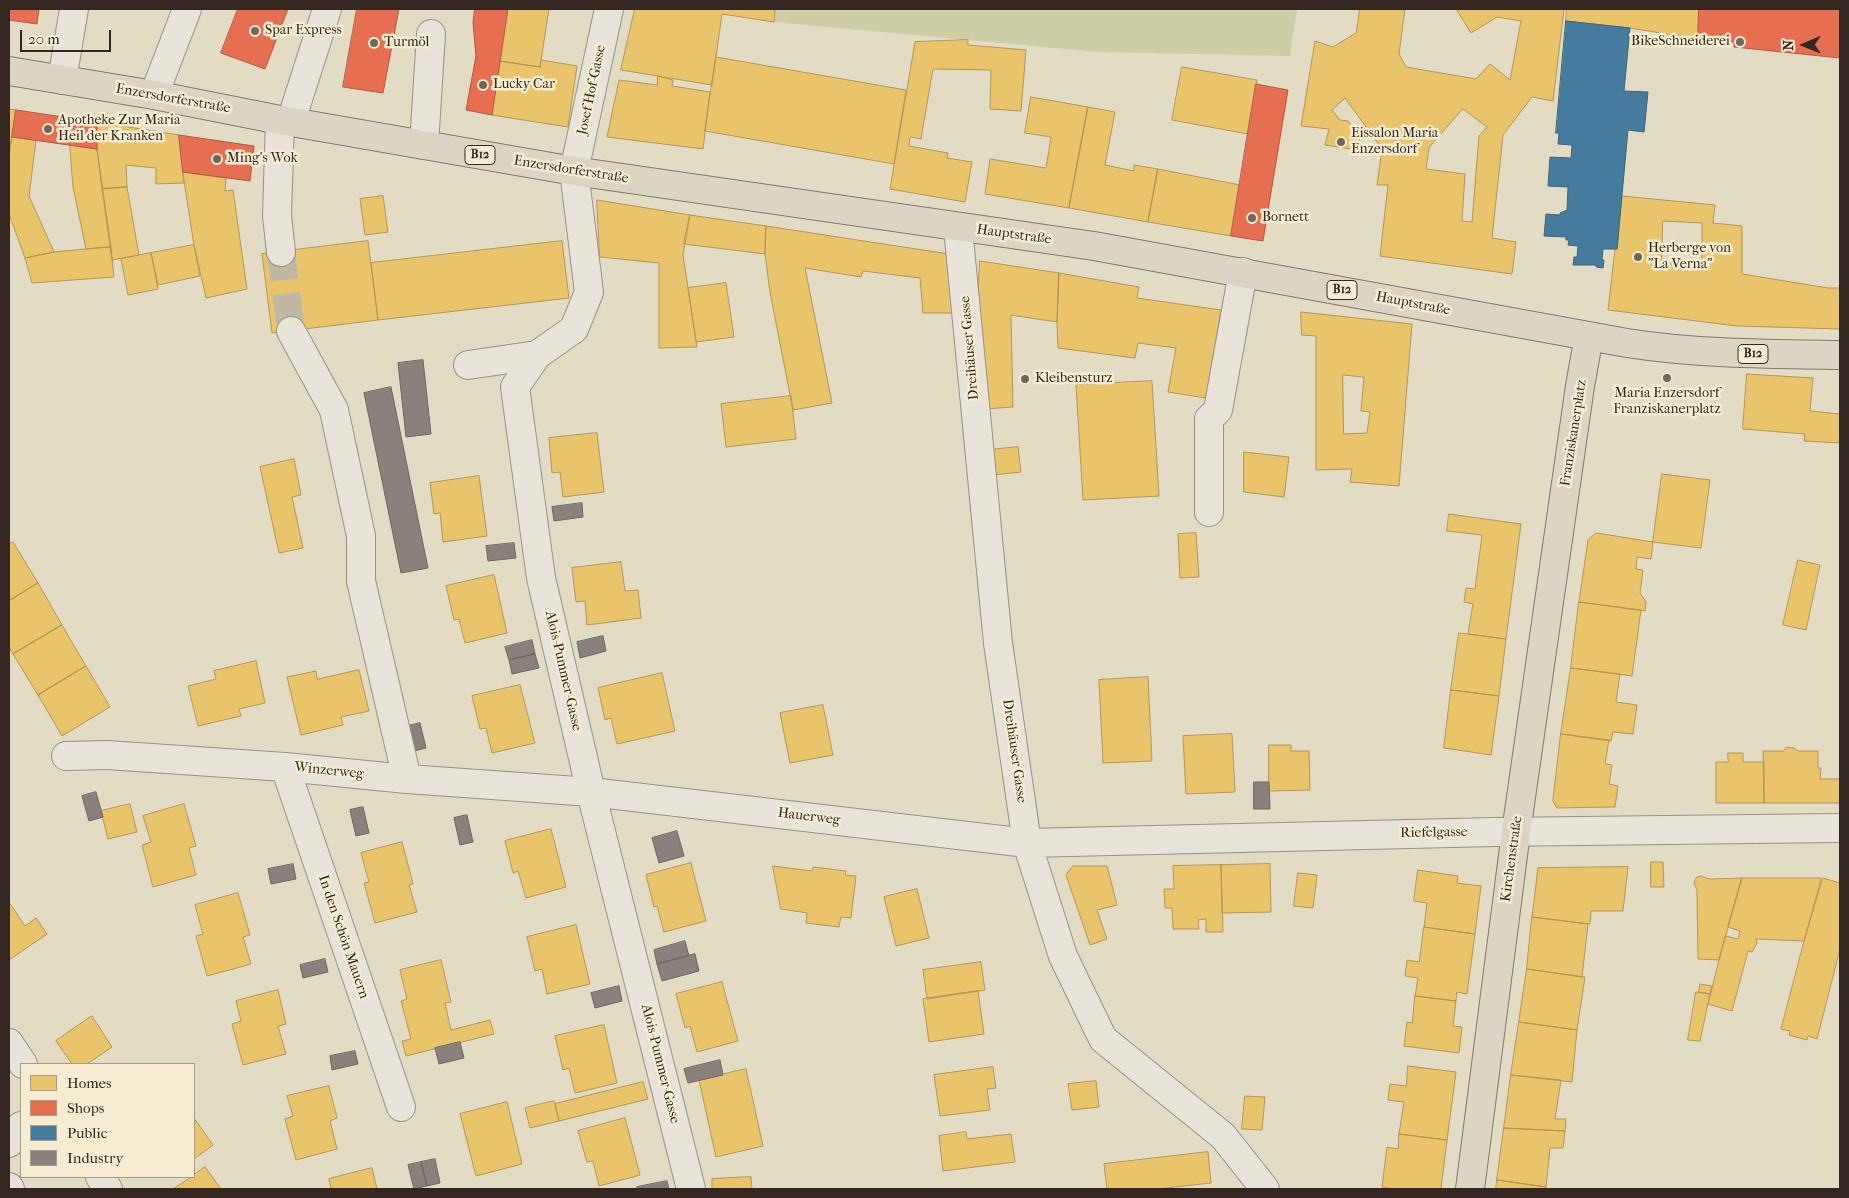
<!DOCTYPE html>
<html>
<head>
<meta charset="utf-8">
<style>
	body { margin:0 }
	#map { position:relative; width:1849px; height:1198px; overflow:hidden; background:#e2dcc5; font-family:"IM FELL French Canon",serif }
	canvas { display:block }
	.frame { position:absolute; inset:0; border:10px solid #342620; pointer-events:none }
	.legend { position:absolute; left:20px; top:1063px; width:175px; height:115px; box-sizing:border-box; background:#f5ecd1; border:1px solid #a89d8a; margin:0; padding:6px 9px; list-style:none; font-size:15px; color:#342620 }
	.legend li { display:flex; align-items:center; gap:10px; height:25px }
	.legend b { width:25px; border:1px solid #a89d8a }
	.north { position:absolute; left:1779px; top:20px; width:50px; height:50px; -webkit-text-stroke:4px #f5ecd1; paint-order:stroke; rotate:269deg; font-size:14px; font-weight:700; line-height:20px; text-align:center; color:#342620 }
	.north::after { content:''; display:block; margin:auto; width:18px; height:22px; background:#342620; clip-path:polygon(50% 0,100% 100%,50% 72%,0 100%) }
	.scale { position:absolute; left:20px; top:30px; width:91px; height:22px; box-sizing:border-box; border:2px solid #342620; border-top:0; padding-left:6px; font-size:15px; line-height:18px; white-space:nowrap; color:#342620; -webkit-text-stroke:4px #f5ecd1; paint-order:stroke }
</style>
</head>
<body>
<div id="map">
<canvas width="1849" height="1198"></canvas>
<div class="frame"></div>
<ul class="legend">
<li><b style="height:14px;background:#e9c46a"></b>Homes</li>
<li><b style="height:14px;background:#e76f51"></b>Shops</li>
<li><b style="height:14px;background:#457b9d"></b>Public</li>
<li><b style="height:14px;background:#8a817c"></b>Industry</li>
</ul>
<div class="north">N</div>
<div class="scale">20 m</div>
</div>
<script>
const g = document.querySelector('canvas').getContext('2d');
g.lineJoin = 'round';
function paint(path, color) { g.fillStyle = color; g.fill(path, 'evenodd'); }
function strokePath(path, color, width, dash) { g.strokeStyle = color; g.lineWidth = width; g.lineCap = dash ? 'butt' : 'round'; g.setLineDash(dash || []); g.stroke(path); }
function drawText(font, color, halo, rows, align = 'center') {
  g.font = font + ' "IM FELL French Canon",serif'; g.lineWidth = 5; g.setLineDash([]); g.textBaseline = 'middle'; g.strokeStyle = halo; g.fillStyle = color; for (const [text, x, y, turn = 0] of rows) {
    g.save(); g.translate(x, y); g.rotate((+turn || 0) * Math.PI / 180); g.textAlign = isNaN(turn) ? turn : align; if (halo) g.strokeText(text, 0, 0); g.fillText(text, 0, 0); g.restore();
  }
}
paint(new Path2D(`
	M775 9H1297L1290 56 1098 52 774 22Z`), '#cdcea6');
const homes = new Path2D(`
	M508 9H549L540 67 499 61Z
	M635 9H775L774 22 722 14 712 85 621 70Z
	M1360 9H1405L1399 54 1406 67 1476 79 1490 64 1510 80 1521 21 1497 17 1471 33 1456 9H1564L1553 101 1532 97 1503 135 1492 238 1516 242 1512 274 1380 256 1388 185H1377L1382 149 1345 98 1332 110 1340 120 1348 121 1360 136 1358 150 1325 145 1329 129 1301 126 1315 41 1333 47 1356 33ZM1463 109 1487 127 1479 136 1472 222 1462 221 1465 174 1426 169 1429 148Z
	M1567 9H1699L1698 39 1630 28 1566 21Z
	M968 40V45L1026 50 1021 111 990 109 991 70 933 69 921 139 910 137 909 146 948 153 947 158 972 162 965 202 890 189 915 42Z
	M716 57 906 90 894 164 705 131Z
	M541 60 577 66 568 127 492 115 499 61 540 67Z
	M1182 67 1257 80 1248 134 1172 120Z
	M658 76 673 80 672 86 710 92 703 149 607 137 619 80 657 85Z
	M1031 97 1088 107 1069 208 985 194 990 159 1046 168 1051 137 1025 133Z
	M1088 107 1115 112 1105 165 1134 171V165L1158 169 1148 222 1069 208Z
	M9 109 16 110 11 144H9Z
	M97 122 179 135 184 183 156 184V168L126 165 127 187 102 189 97 149Z
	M12 137 36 140 29 196 54 252 25 258 9 214V158Z
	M70 145 97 149 111 247 86 249 73 187Z
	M1158 169 1240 185 1231 236 1148 222Z
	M183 172 226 178 225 191 233 190 247 289 206 298 194 245Z
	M127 187 139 255 112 260 102 189Z
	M383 196 388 232 365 235 360 199Z
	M1622 196 1715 205 1713 223 1742 226V274L1828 288H1840V329L1737 326 1608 310 1615 249H1617ZM1663 221 1702 223V267L1662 263Z
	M597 200 690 215 683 255 697 347 659 348V263L600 257Z
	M690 215 766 226 765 254 684 244Z
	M766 226 949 254 955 313H923L920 278 863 271 861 277 805 268 832 403 793 410 770 292 765 254Z
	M368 241 378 320 272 333 262 254Z
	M562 241 569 298 378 320 371 263Z
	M194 245 200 276 158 285 151 253Z
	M111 247 114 277 32 283 25 258 54 252Z
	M151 253 158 289 128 295 121 259Z
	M980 261 1059 273 1057 322 1011 315 1013 407 984 409 977 311Z
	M1059 273 1139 287 1137 298 1221 310 1206 398 1168 392 1176 348 1138 343 1135 358 1058 348 1057 322Z
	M726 283 734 337 696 342 688 288Z
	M1301 312 1412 324 1399 486 1350 482 1352 469 1316 470V336L1302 335ZM1343 375 1364 377 1361 411 1370 412 1367 433 1344 434Z
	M1747 374 1813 378 1810 411 1840 414V443L1804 441 1805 434 1743 429Z
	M1152 381 1159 496 1083 500 1076 385Z
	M791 396 796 439 726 447 721 404Z
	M597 433 604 492 563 497 560 472 552 473 549 438Z
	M1018 447 1021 472 992 475 989 450Z
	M1244 452 1289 457 1284 497 1244 492Z
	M294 459 301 495 292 497 303 548 279 553 260 467Z
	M1662 474 1710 480 1701 548 1653 542Z
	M479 476 487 536 443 542 440 513 434 514 430 483Z
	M1449 514 1521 524 1506 639 1468 634 1473 604 1464 602 1466 588 1475 589 1482 535 1447 531Z
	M1196 533 1199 577 1180 578 1178 534Z
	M1597 533 1653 542 1651 559 1637 557 1636 569 1643 570 1640 593 1646 602 1645 611 1579 602 1588 540Z
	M13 542 38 583 9 601V544Z
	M1798 560 1820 565 1806 630 1783 625Z
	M621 562 625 591 638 590 641 618 587 625 585 601 576 602 572 568Z
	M494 575 507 633 465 643 459 619 454 620 446 586Z
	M38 583 62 625 13 654 9 647V601Z
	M1579 602 1641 610 1632 676 1571 668Z
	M62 625 86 666 38 695 13 654Z
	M1459 633 1506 639 1499 696 1451 690Z
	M256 661 265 703 239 709 241 716 198 726 188 686 216 679 214 671Z
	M86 666 110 707 62 736 38 695Z
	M1571 668 1620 674 1616 702 1637 705 1633 734 1613 732 1611 741 1561 734Z
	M359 670 369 711 341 717 343 725 301 735 287 677 316 671 317 679Z
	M662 673 675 731 617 744 611 718 605 720 598 688Z
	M1148 677 1152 761 1103 763 1099 680Z
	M520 685 535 743 492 753 486 728 480 729 472 696Z
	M1451 690 1499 696 1491 755 1444 748Z
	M823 705 833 755 790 763 780 713Z
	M1232 734 1235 792 1186 794 1183 736Z
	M1561 734 1609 740 1605 764 1612 765 1609 784 1618 786 1615 807 1557 808 1553 801Z
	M1269 745H1291V751H1309L1310 790 1269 791Z
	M1787 747 1794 748 1798 751H1818V768H1821L1820 779H1840V803H1764L1763 751H1783Z
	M1728 753H1743V762H1764V803H1716V762H1728Z
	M130 804 137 832 108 839 101 811Z
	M184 804 196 846 189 848 196 875 153 887 142 845 151 842 143 816Z
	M551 829 566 887 526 898 518 871 513 873 505 841Z
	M402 842 413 884 409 885 417 912 375 923 364 883 369 882 361 853Z
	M1651 862H1663L1664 887H1651Z
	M691 863 706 921 664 932 657 906 654 907 646 875Z
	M1270 864 1271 912 1222 913 1221 865Z
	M1221 865 1223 932H1206V919L1198 920 1199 929H1173L1172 908H1165L1164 889H1174L1173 866Z
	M773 866 812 871 813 867 846 871 845 875 856 876 851 918 841 917 839 927 806 923 807 913 781 909Z
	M1073 866H1107L1117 905 1097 910 1107 939 1090 945 1066 875Z
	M1628 867 1623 911H1591L1590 924 1532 917 1538 868Z
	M1418 870 1458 876 1457 883 1481 886 1475 934 1424 927 1427 903 1414 901Z
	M1298 873 1317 875 1313 908 1294 906Z
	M1701 876 1709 879 1742 878 1719 960 1698 959 1697 890 1694 883 1696 878Z
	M1742 878H1821V880L1804 941 1756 939 1757 943 1752 952 1748 951 1732 1011 1708 1004 1725 936 1738 939 1740 931 1728 927Z
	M1823 878 1840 883V949L1817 1039 1808 1036 1807 1040 1789 1035 1790 1031 1781 1029 1804 941Z
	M917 889 929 938 896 946 884 897Z
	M238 893 250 935 243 937 251 964 207 976 196 936 203 934 195 905Z
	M9 902 25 926 36 918 47 934 9 960Z
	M1532 917 1588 924 1582 977 1527 969Z
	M576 925 590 984 547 994 542 969 535 971 527 937Z
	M1424 927 1475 934 1467 994 1457 992 1456 1001 1415 996 1418 978 1405 976 1407 960 1419 962Z
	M441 960 451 1002 445 1003 451 1030 490 1020 494 1034 406 1056 402 1041 411 1039 401 1001 407 999 400 970Z
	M981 962 985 990 927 999 923 970Z
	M1527 969 1585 977 1577 1030 1519 1022Z
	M722 982 738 1041 697 1052 690 1026 685 1028 676 994Z
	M1700 984 1712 986 1710 994 1699 992Z
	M278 990 286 1024 278 1026 286 1054 243 1065 232 1024 241 1021 236 1001Z
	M978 991 984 1034 929 1042 923 999Z
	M1696 992 1710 994 1700 1041 1688 1040Z
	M1415 996 1456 1001 1453 1026 1462 1027 1459 1053 1404 1046 1407 1022 1412 1023Z
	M92 1016 112 1047 87 1064H72L56 1041Z
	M1519 1022 1577 1030 1572 1082 1511 1075Z
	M604 1025 617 1083 575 1093 569 1068 563 1070 555 1036Z
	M1408 1066 1456 1072 1447 1140 1399 1134 1404 1102 1388 1100 1390 1084 1406 1086Z
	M993 1067 996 1088 987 1089 990 1110 940 1116 934 1075Z
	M746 1069 763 1146 716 1157 699 1080Z
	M1511 1075 1561 1080 1555 1119H1566L1565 1131 1504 1128Z
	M1096 1081 1099 1107 1072 1110 1068 1084Z
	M643 1082 648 1099 559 1121 555 1104Z
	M329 1086 337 1118 330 1121 337 1149 296 1160 285 1119 293 1116 287 1096Z
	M1245 1096 1265 1097 1262 1130 1242 1129Z
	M554 1101 559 1121 530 1128 525 1108Z
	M507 1102 522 1164 476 1176 460 1114Z
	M194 1118 213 1145 194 1159Z
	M625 1118 640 1175 599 1186 593 1161 587 1162 578 1131Z
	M1504 1128 1565 1131 1563 1148H1550L1546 1187 1497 1180Z
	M966 1132 967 1139 1011 1134 1015 1162 943 1171 939 1136Z
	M1399 1134 1447 1140 1441 1189H1393L1382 1187 1387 1147 1398 1149Z
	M1208 1152 1211 1183 1157 1189H1107L1104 1164Z
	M205 1167 221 1189H173L191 1177H194V1175Z
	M372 1168 377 1189H331L329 1179Z
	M751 1177 752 1189H712V1179Z
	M1497 1180 1546 1187V1189H1496Z`);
paint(homes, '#e9c46a');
strokePath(homes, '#b39554', 1);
const shops = new Path2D(`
	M9 9H39L37 24 9 20Z
	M238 9H288L265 69 221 53Z
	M357 9H399L383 93 343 87Z
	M475 9H508L492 115 466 110 476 56 473 23Z
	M1699 9H1840V58L1734 47V42L1698 39Z
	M1256 84 1288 90 1263 241 1231 236Z
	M16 110 97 122V149L12 137Z
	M179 135 254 146 250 181 183 172Z`);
paint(shops, '#e76f51');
strokePath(shops, '#b15942', 1);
const public = new Path2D(`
	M1566 21 1630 28 1624 91 1648 92 1644 132 1628 130 1617 249H1603L1602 260H1604L1603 268 1596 267V265H1573L1574 257H1577L1578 246 1568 245 1569 240H1566V237L1544 236 1546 214 1560 215V213L1567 210 1568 187 1548 186 1550 157 1571 158 1572 145 1558 144 1559 133H1556Z`);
paint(public, '#457b9d');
strokePath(public, '#406278', 1);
const industry = new Path2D(`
	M423 360 431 434 406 437 398 363Z
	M391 387 428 568 401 573 364 393Z
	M582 503 583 517 554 521 552 507Z
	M514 543 516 558 488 561 486 546Z
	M603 636 606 651 580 658 577 642Z
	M532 640 535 654 509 660 505 647Z
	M535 654 539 668 512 674 509 660Z
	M420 723 426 748 414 751 408 726Z
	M1254 782H1269L1270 809H1254Z
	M96 792 103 817 89 821 82 796Z
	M363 807 369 833 356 836 350 810Z
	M467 815 473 842 460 845 454 818Z
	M677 831 684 856 659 863 652 838Z
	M293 864 296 879 271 884 268 869Z
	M685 941 689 956 657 964 654 950Z
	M695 954 699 971 662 981 657 964Z
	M325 959 328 972 303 978 300 965Z
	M619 986 622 1001 595 1008 591 993Z
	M460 1042 464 1058 439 1064 435 1048Z
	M355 1051 358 1064 332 1070 330 1056Z
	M720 1060 723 1075 688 1083 684 1069Z
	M435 1159 440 1183 427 1186 421 1162Z
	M421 1162 427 1186 414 1189 408 1165Z
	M667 1181 669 1189H638L637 1187Z`);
paint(industry, '#8a817c');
strokePath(industry, '#706660', 1);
strokePath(new Path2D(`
	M281 252 291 331`), '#bfb8a4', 28, [28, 14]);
const minor = new Path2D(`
	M609 9 574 171 589 292 574 329 537 355 515 387 541 578 591 792 691 1189
	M62 80 74 9
	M154 95 187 9
	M280 120 277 216 281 252
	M291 121 327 9
	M424 145 431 34
	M958 228 998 643 1027 843 1063 956 1103 1039 1223 1136 1265 1189
	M291 331 334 410 361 536V581L407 779
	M468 365 537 355
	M1209 512V419L1218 410 1243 272
	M66 756 107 755 285 767 407 779 591 792 1027 843 1494 832 1840 828
	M285 767 401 1107
	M9 1043 23 1064
	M9 1143 21 1126
	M100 1177 108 1189
	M9 1187 10 1189`);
const major = new Path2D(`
	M9 71 154 95 280 120 574 171 1094 246 1627 343C1697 354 1769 354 1840 355
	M1470 1189 1516 832 1580 386 1589 336`);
strokePath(minor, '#979284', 30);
strokePath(major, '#7e7a6e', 30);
strokePath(minor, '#e8e4d9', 28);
strokePath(major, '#dcd5c4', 28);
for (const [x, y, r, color] of [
	[255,31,5,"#71665a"],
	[1740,42,5,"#71665a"],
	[374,43,5,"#71665a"],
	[483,85,5,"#71665a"],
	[48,129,5,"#71665a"],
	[1341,142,5,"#71665a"],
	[217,159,5,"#71665a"],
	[1252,218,5,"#71665a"],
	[1638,257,5,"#71665a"],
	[1667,378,5,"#71665a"],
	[1025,379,5,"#71665a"]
]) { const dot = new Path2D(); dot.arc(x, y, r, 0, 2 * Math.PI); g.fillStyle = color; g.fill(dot); strokePath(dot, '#f5ecd1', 2); }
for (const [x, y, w] of [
	[480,155,30],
	[1342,290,30],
	[1753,354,30]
]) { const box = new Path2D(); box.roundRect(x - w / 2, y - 9.5, w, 19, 4); g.fillStyle = '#f5ecd1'; g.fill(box); strokePath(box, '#342620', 1); }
drawText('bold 12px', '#342620', null, [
	["B12",480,155],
	["B12",1342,290],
	["B12",1753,354]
]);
drawText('14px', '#342620', '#f5ecd1', [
	["Spar Express",265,31],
	["BikeSchneiderei",1730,42,"right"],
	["Turmöl",384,43],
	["Lucky Car",493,85],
	["Apotheke Zur Maria",58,121],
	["Heil der Kranken",58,137],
	["Eissalon Maria",1351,134],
	["Enzersdorf",1351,150],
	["Ming's Wok",227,159],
	["Bornett",1262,218],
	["Herberge von",1648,249],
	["\"La Verna\"",1648,265],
	["Kleibensturz",1035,379],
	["Maria Enzersdorf",1667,394,"center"],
	["Franziskanerplatz",1667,410,"center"]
], 'left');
drawText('14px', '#342620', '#f5ecd1', [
	["Josef Hof-Gasse",592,90,-78],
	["Enzersdorferstraße",173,99,10],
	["Enzersdorferstraße",571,170,9],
	["Hauptstraße",1014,235,8],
	["Hauptstraße",1413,304,11],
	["Dreihäuser Gasse",970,348,-95],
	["Franziskanerplatz",1574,433,-81],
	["Alois-Pummer-Gasse",563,671,77],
	["Dreihäuser Gasse",1014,751,82],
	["Winzerweg",329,771,6],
	["Hauerweg",809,817,7],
	["Riefelgasse",1434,833,-1],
	["Kirchenstraße",1512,859,-82],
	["In den Schön Mauern",343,937,71],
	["Alois-Pummer-Gasse",660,1064,76]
]);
</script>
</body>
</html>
